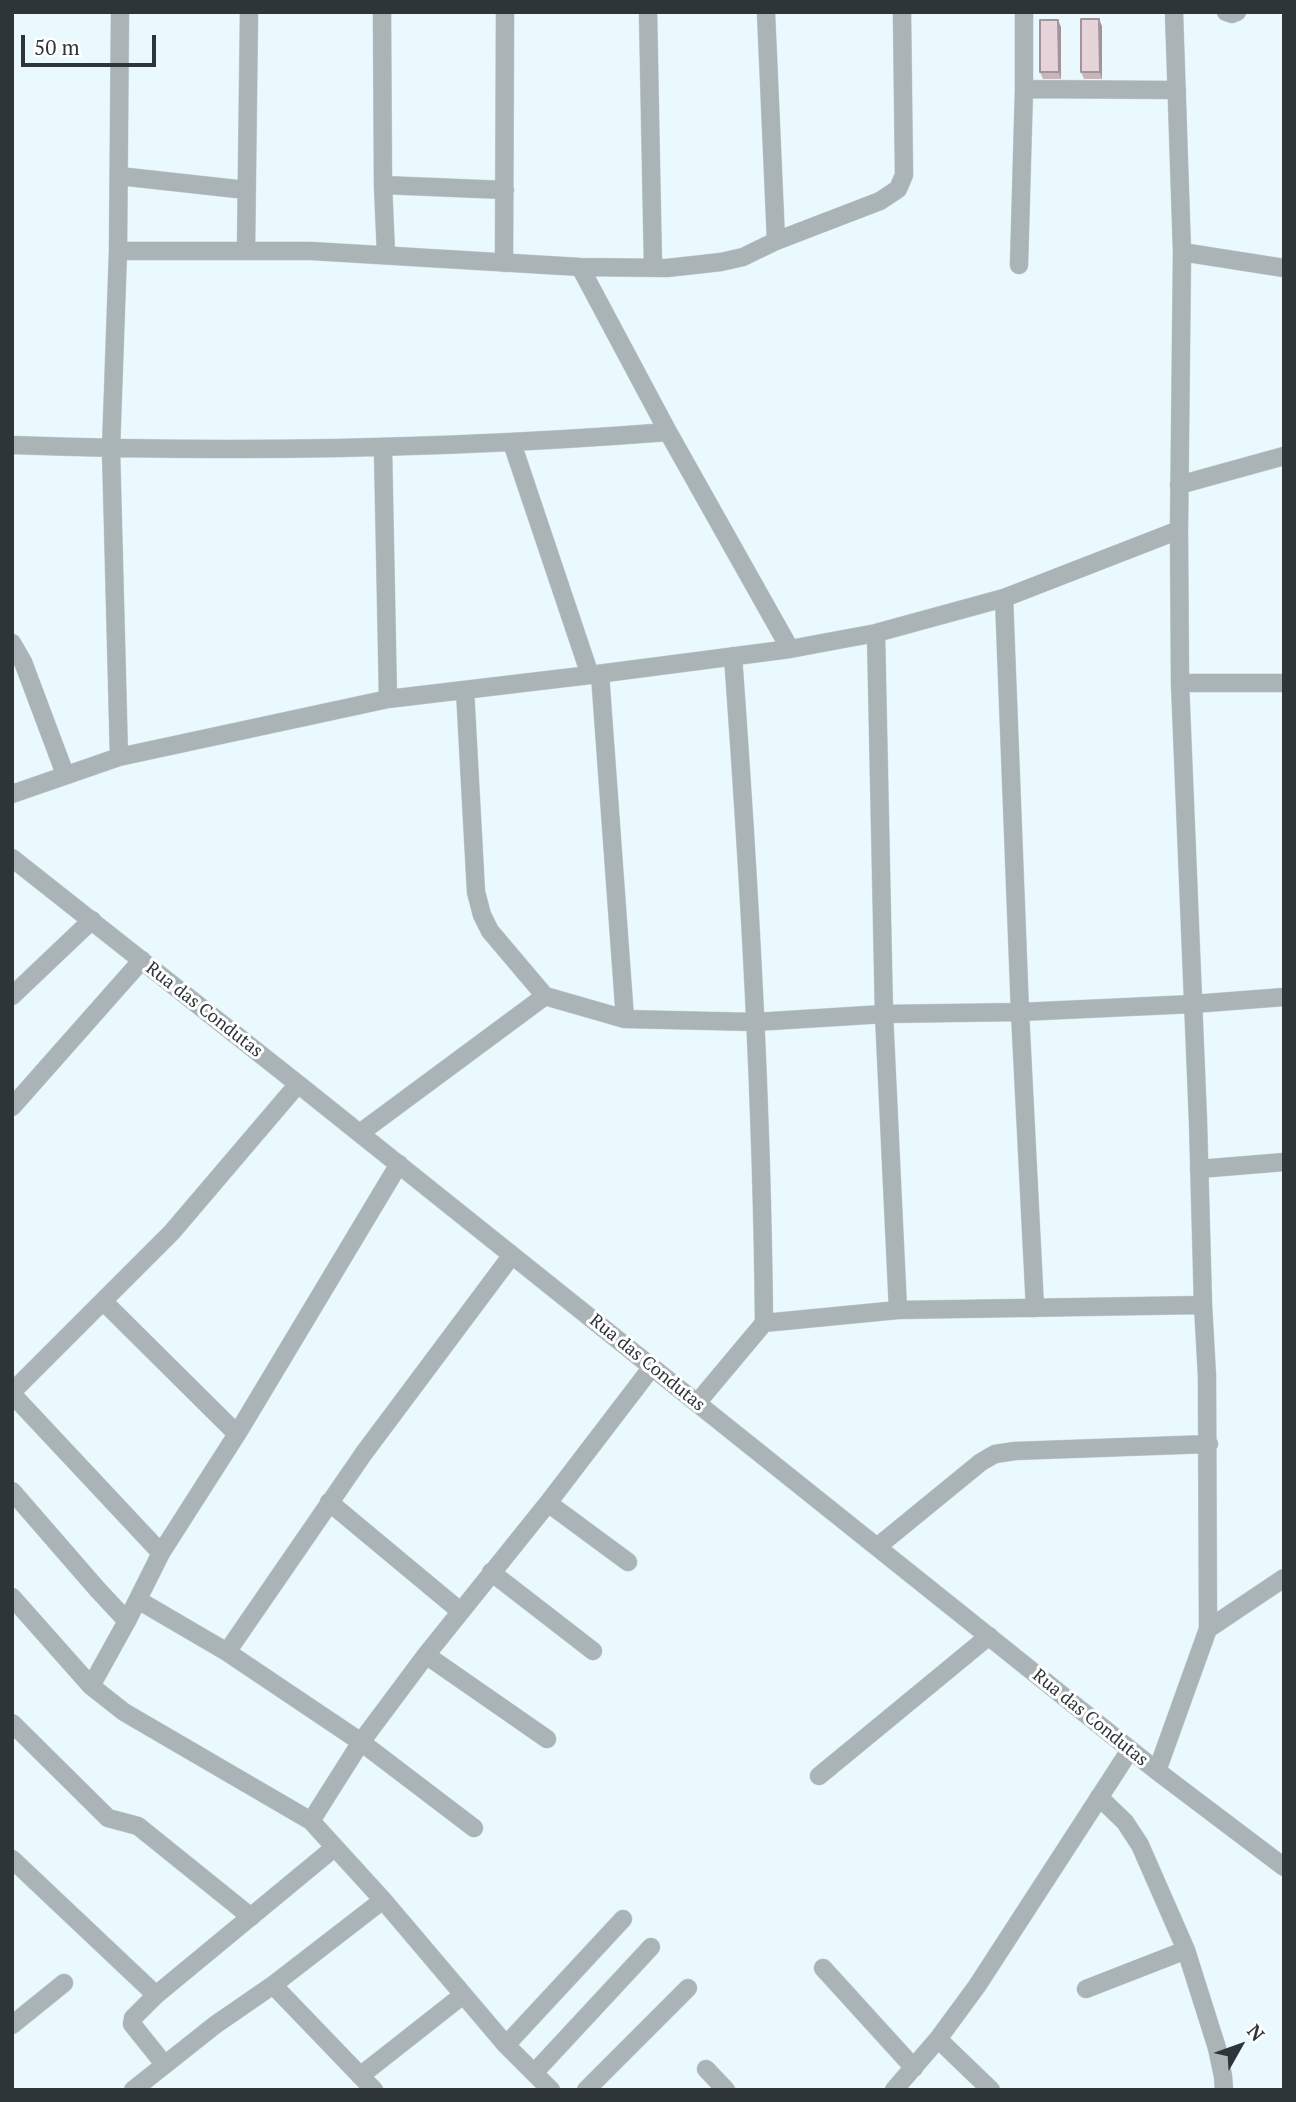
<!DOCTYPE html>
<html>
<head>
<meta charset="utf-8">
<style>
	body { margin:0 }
	#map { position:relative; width:1296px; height:2102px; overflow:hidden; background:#e9f9fe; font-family:"PT Serif",serif }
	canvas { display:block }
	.frame { position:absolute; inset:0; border:14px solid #2e3538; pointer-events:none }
	.north { position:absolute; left:1205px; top:2011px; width:70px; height:70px; -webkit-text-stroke:5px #fff; paint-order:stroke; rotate:50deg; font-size:19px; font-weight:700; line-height:28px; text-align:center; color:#2e3538 }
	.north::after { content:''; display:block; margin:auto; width:24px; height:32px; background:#2e3538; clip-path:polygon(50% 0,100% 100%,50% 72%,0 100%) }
	.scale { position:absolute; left:21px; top:35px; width:135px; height:32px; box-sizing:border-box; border:4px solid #2e3538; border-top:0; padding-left:9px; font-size:21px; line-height:24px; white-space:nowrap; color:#2e3538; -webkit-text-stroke:5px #fff; paint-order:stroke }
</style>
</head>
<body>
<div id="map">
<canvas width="1296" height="2102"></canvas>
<div class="frame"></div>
<div class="north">N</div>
<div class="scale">50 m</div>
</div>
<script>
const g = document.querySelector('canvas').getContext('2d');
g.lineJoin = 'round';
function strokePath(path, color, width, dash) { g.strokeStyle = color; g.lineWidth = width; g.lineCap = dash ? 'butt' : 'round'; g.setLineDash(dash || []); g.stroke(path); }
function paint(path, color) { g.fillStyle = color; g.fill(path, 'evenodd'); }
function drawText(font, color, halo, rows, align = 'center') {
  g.font = font + ' "PT Serif",serif'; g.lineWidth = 6; g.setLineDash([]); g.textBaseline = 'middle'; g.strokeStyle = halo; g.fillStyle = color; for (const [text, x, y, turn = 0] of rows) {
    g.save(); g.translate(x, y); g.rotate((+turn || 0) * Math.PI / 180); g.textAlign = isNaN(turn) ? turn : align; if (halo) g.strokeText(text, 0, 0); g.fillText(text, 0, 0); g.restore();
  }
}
const minor = new Path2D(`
	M382 12 383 185 386 255
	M648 12 653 267
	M766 12 776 241
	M1226 12 1232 14 1237 12
	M1024 89 1177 90
	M119 176 246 190
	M383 185 505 190
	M118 251H311L580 267 667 268 721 262 743 257 776 241 880 201 898 189 904 175 902 12
	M246 251 249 12
	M1182 252 1284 268
	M504 263 505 12
	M1019 265 1024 89V12
	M580 267 668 432 790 649
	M512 443 590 675
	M12 445C231 453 450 449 668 432
	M383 448 388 699
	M1179 485 1284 456
	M1004 598 1020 1012 1035 1308
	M876 633 884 1014 898 1310
	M12 643 23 662 65 774
	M733 656C749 878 762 1100 764 1323
	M600 674 625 1019
	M1180 683H1284
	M465 690 476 892 482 915 490 931 545 996
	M119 757 111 449 118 251 120 12
	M12 794 119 757 388 699 590 675 790 649 876 633 1004 598 1179 530
	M12 858 298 1084 1157 1771 1284 1867
	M12 996 92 920
	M12 1107 142 960
	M360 1133 545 996 625 1019 755 1022 884 1014 1020 1012 1193 1004 1284 997
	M1199 1169 1284 1162
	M104 1302 237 1434
	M12 1392 172 1232 298 1084
	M12 1394 161 1553
	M697 1403 764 1323 898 1310 1203 1305
	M12 1491 98 1590 127 1621
	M329 1502 460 1611
	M548 1503 628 1562
	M877 1547 981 1462 995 1454 1015 1451 1209 1444
	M491 1572 593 1651
	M12 1597 91 1686 124 1712 311 1821 383 1900 506 2045 551 2090
	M138 1600 227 1652 361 1742 474 1828
	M1208 1629 1284 1578
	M227 1652 364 1453 512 1255
	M426 1655 547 1739
	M91 1686 127 1621 161 1553 237 1434 399 1164
	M12 1723 108 1818 138 1826 251 1917
	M1157 1771 1208 1629 1207 1376 1203 1305 1198 1121 1180 683 1179 530 1182 252 1174 12
	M819 1776 989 1636
	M1099 1797 1125 1822 1140 1845 1186 1950 1217 2048 1223 2076 1224 2090
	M311 1821 361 1742 426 1655 548 1503 652 1367
	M12 1859 156 1995
	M823 1968 914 2068
	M273 1985 374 2090
	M1086 1989 1186 1950
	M12 2025 64 1983
	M938 2039 991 2090
	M506 2045 623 1919
	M164 2064 132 2024 133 2018 156 1995 334 1848
	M706 2069 726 2090
	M534 2073 651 1947
	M360 2076 463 1995
	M133 2090 215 2025 273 1985 383 1900
	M586 2090 688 1988
	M894 2090 938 2039 977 1986 1130 1750`);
strokePath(minor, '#c7d6da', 19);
strokePath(minor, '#aab3b5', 18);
paint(new Path2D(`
	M1102 26V79H1084L1081 72Z
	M1061 27V79H1043L1040 72Z`), '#c7b6bc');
paint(new Path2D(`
	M1099 19 1102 26V79L1100 72Z
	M1058 20 1061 27V79L1059 72Z`), '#a29499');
const building = new Path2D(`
	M1081 19H1099L1100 72H1081Z
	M1040 20H1058L1059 72H1040Z`);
paint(building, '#e7d4db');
strokePath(building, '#a29499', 2);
drawText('18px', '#2e3538', '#fff', [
	["Rua das Condutas",204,1010,38],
	["Rua das Condutas",647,1363,39],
	["Rua das Condutas",1090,1718,39]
]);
</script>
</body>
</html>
